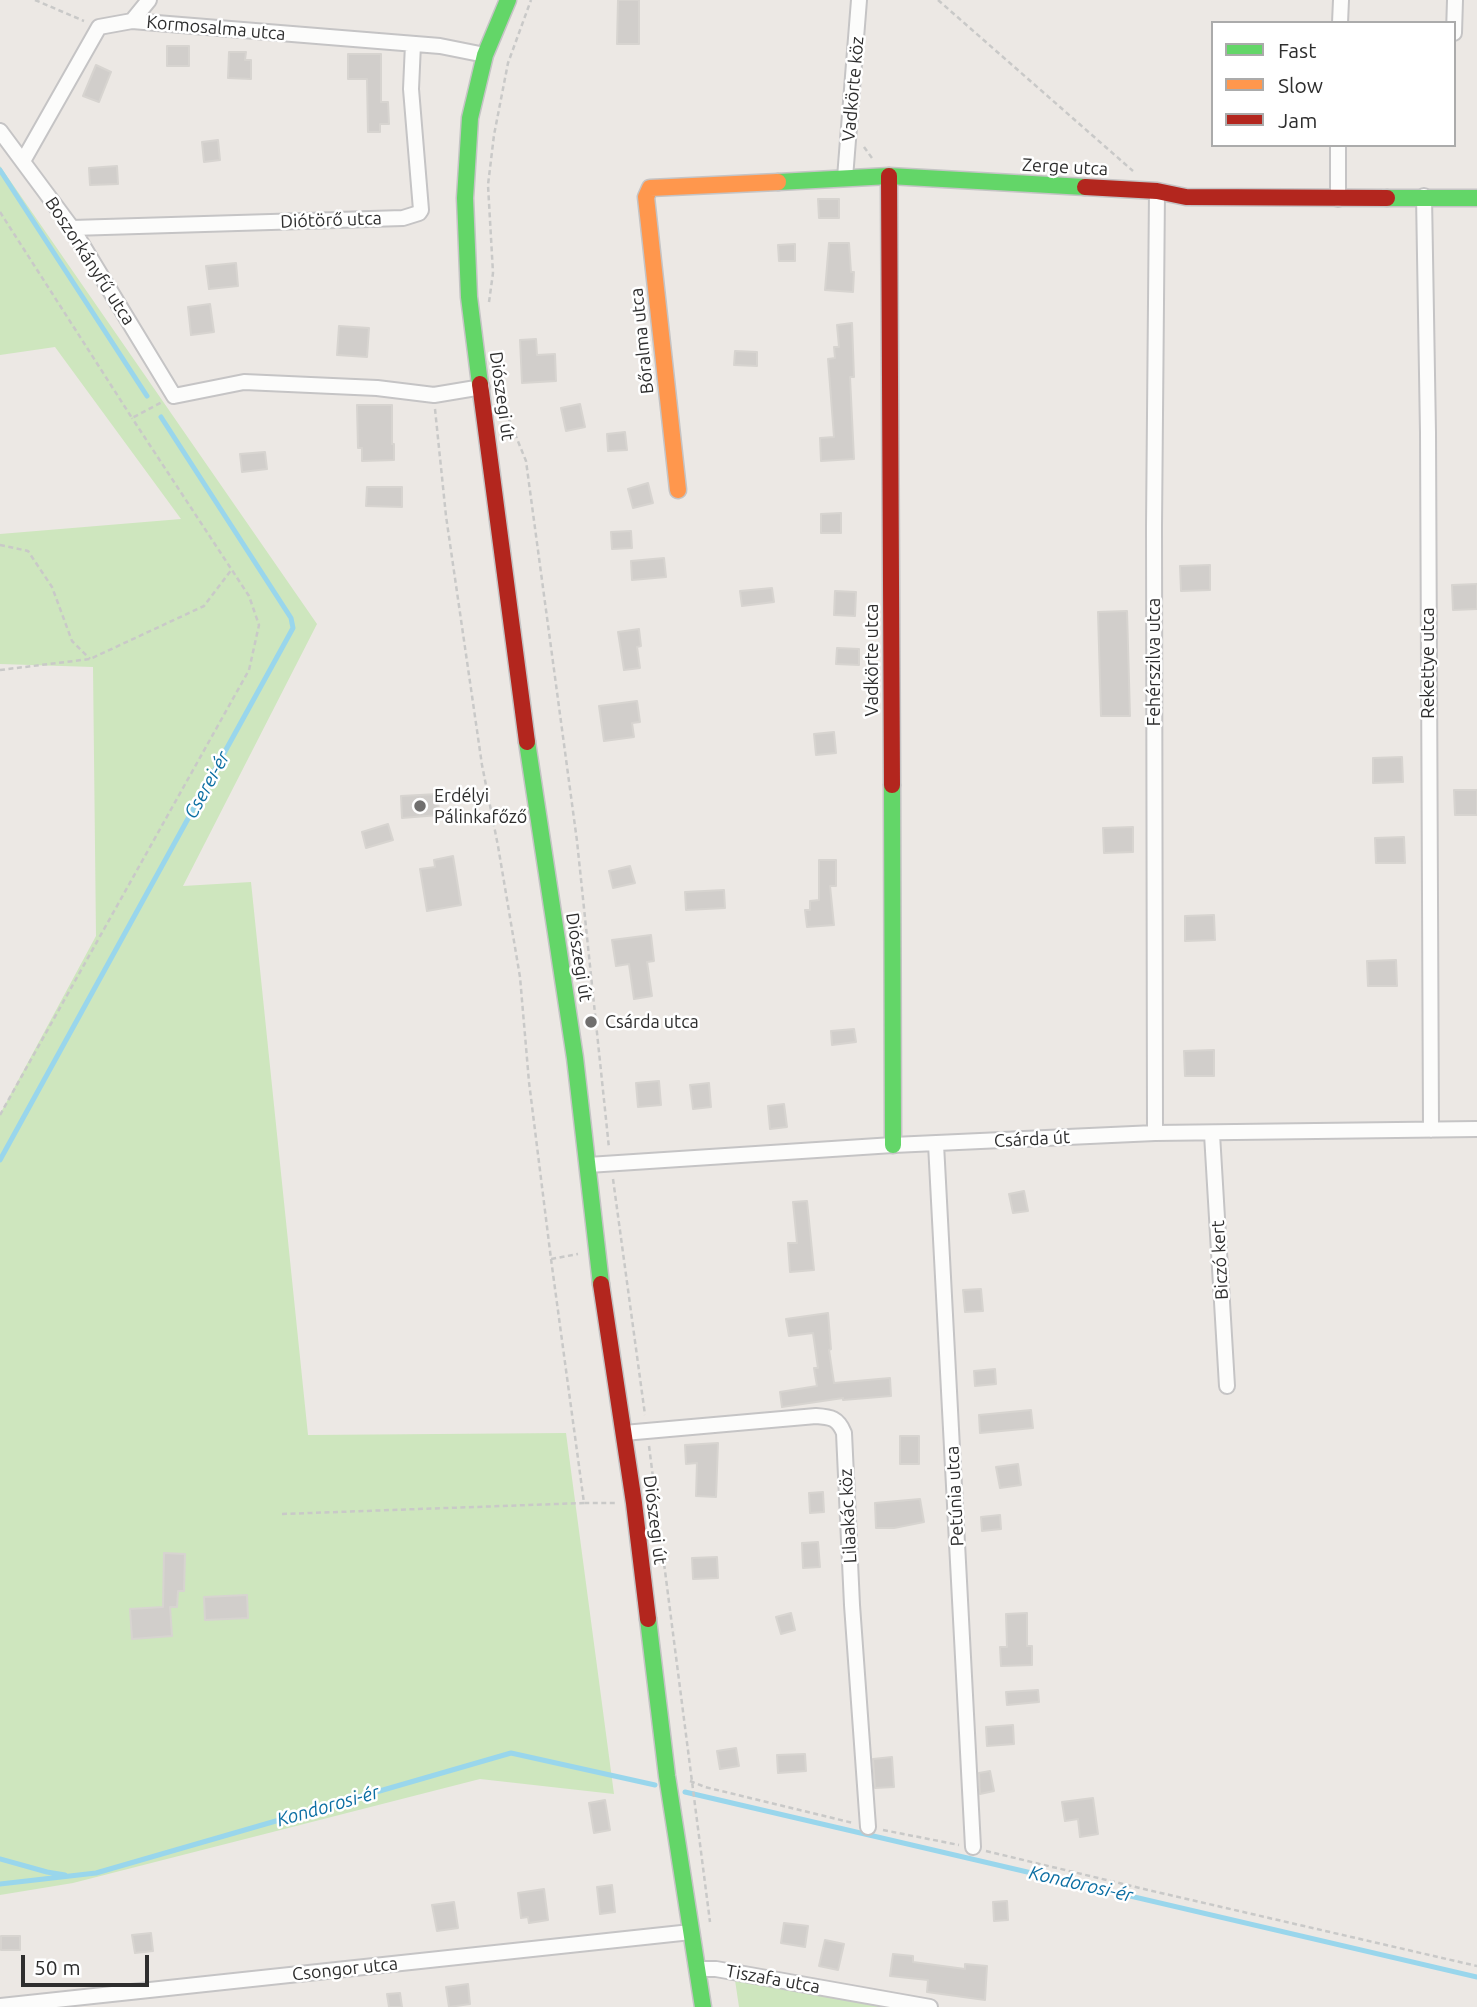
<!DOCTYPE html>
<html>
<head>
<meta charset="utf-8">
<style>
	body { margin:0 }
	#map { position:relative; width:1477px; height:2007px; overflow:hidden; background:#ece8e4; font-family:Ubuntu,sans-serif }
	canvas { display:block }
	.legend { position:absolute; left:1211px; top:21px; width:245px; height:126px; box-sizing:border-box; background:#fff; border:2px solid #ababab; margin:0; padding:9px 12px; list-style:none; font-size:21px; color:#2e2e2e }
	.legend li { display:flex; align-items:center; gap:14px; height:35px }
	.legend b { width:35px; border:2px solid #ababab }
	.scale { position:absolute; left:21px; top:1955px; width:128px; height:32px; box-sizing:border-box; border:4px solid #2e2e2e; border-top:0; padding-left:9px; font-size:21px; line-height:24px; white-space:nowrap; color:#2e2e2e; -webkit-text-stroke:5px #fff; paint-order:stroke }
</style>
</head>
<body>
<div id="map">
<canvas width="1477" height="2007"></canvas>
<ul class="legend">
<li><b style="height:9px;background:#63d668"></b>Fast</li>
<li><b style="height:9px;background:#ff974d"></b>Slow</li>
<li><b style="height:9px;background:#b3261e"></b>Jam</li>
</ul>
<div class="scale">50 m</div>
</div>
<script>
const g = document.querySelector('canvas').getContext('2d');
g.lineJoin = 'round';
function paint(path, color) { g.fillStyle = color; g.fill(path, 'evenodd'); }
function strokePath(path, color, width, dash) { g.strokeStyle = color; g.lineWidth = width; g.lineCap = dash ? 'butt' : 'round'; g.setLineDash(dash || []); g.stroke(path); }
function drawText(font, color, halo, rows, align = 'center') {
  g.font = font + ' Ubuntu,sans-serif'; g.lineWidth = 5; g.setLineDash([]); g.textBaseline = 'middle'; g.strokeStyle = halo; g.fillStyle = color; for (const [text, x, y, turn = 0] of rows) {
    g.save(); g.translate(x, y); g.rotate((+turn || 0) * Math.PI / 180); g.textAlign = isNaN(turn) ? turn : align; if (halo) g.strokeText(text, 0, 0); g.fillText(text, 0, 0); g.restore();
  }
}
paint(new Path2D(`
	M0 166 317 624 183 886 251 882 308 1435 566 1433 614 1794 480 1779 73 1883 0 1895V1114L96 936 93 667 0 664V534L181 519 55 347 0 355Z
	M735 1980 920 2007H739Z`), '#cee6be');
strokePath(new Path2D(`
	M0 170 147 396
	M0 1160 293 628 291 618 161 417
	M685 1792 1477 1977
	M0 1859 47 1872 65 1875
	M0 1884 96 1873 511 1753 655 1785`), '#99d6ec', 5);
const building = new Path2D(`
	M618 0H639V44H617Z
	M167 46H189V66H167Z
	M229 52H246L245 60H251V79L228 78Z
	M348 54H381V102H388L389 124H380V132H368L367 79H348Z
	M96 65 111 72 99 102 83 96Z
	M218 140 220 160 204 162 202 142Z
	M117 166 118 184 90 185 89 168Z
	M818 199H839V218H819Z
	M829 243H849L851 272H854L853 292 825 290Z
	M795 244V261H779L778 245Z
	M236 263 238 286 209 289 206 266Z
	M210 304 214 332 191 335 188 307Z
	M852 323 854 377H850L854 459 821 461 820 438 834 437 828 359 835 358 834 347H839L837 325Z
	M339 326 369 328 367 357 337 355Z
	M536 339 537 355 555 354 556 381 522 383 520 340Z
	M735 351 757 352V366L734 365Z
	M580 404 585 427 566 431 561 408Z
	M357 405H392V444H394V460L362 461V448H358Z
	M625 432 627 450 608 451 607 434Z
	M265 452 267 469 242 472 240 454Z
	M648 483 653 503 633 508 628 489Z
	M367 487H402V507L366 506Z
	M841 513V533H821V514Z
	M631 531 632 548 612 549 611 532Z
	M664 558 666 577 632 580 631 561Z
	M1210 565V590L1181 591 1180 566Z
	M1477 584V609L1453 610 1452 585Z
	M772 588 774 602 742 606 740 591Z
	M835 591 856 592 855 616 834 615Z
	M1127 611 1130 716H1101L1098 612Z
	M639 629 641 646 637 647 640 668 624 670 618 632Z
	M837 648 859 649V665L836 664Z
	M637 701 640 722 632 723 634 737 604 741 599 706Z
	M834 732 836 753 816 755 814 734Z
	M1402 757 1403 782 1373 783V758Z
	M1454 790H1477V815H1455Z
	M438 794 439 815 402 818 401 796Z
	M388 824 393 840 366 848 362 832Z
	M1133 827V852L1104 853 1103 828Z
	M1404 837 1405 863H1376L1375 838Z
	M453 856 461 905 427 911 420 869 435 867 434 860Z
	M819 860H836V886H830L834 925 807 927 805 910H810V901L819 900Z
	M630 866 635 883 613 888 609 871Z
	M724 890 725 908 686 910 685 892Z
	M1214 915 1215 940 1185 941V916Z
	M651 935 654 961 647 962 652 996 634 999 629 964 616 966 612 940Z
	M1396 960 1397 986H1368L1367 961Z
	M854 1029 856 1042 832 1045 831 1031Z
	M1214 1050V1076H1185L1184 1051Z
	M659 1081 661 1105 638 1107 636 1083Z
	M709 1083 711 1107 693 1109 690 1085Z
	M784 1104 787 1127 770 1129 768 1106Z
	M1024 1191 1028 1211 1013 1213 1009 1194Z
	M807 1201 814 1270 790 1272 788 1243H797L793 1202Z
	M981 1289 983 1311 965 1312 963 1290Z
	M828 1313 831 1349 829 1350 834 1383 890 1378 891 1396 843 1400V1398L782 1407 780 1392 817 1386 814 1368H818L813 1333 789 1336 786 1319Z
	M995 1369 996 1384 975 1386 974 1371Z
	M1031 1410 1033 1428 980 1433 979 1415Z
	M900 1436H919V1464H900Z
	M718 1443 716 1497 696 1496 697 1463 686 1464 685 1445Z
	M1018 1464 1021 1485 1000 1488 996 1467Z
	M823 1492 824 1512 810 1513 809 1493Z
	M920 1499 924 1522 894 1528H876L875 1503Z
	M1000 1515 1001 1529 982 1531 981 1517Z
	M818 1542 820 1567 803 1568 802 1543Z
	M164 1553 185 1554 184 1591H178L177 1607H170L172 1636 132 1639 130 1609 163 1607Z
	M717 1557 718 1578 693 1579 692 1558Z
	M247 1595 248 1618 205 1620 204 1597Z
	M791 1613 795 1630 781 1634 776 1617Z
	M1027 1613V1646H1032V1665L1001 1666 1000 1647H1007L1006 1614Z
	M1038 1690 1039 1702 1007 1705 1006 1692Z
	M1013 1725 1014 1744 987 1746 986 1727Z
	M736 1748 739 1766 720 1769 717 1751Z
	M805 1754 806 1771 778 1773 777 1755Z
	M892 1757 894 1787 875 1788 873 1759Z
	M990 1771 994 1791 980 1794 979 1773Z
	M1093 1798 1098 1834 1080 1837 1078 1819 1065 1821 1062 1802Z
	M605 1800 610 1830 594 1833 589 1803Z
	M612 1885 615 1912 600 1914 597 1887Z
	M544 1889 548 1920 529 1923 528 1917 521 1918 518 1893Z
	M1007 1901 1008 1920 994 1921 993 1902Z
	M454 1902 458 1928 437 1931 432 1905Z
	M784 1923 808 1926 805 1947 781 1943Z
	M151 1933 153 1951 135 1953 132 1935Z
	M1 1936H20V1950H1Z
	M825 1940 844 1944 838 1970 819 1966Z
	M893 1954 913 1956V1962L965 1969V1964L987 1966 985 2000 927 1992 928 1980 890 1976Z
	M468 1984 470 2004 449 2007 446 1987Z
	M400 1993 402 2007H389L387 1994Z`);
paint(building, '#d1cecb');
strokePath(building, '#d7d4d0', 2);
const street = new Path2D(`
	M132 21 149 0
	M1340 23 1341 0
	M1454 33 1455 0
	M0 131 72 228 174 396 244 382 377 388 434 395 482 387
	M23 161 99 27 132 21 440 46 485 55
	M845 178 859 0
	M1424 196 1428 433 1431 1130
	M1338 199V145
	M72 228 403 218 419 213 421 210 411 89 413 44
	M1155 1133 1154 526 1157 191
	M1212 1134 1227 1386
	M936 1144 973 1847
	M588 1165 893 1145 1155 1133 1477 1129
	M624 1433 816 1416C831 1417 838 1418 844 1433L852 1605 868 1827
	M698 1969H716L930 2007
	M0 2006 691 1932`);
const fast = new Path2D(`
	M778 182 889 176 1085 187
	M1387 198H1477
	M480 384 469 297 465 198 470 118 485 55 508 0
	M527 742 575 1058 601 1284
	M892 785 893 1145
	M648 1619 667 1776 703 2007`);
const slow = new Path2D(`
	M678 490 646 197 650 188 778 182`);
const jam = new Path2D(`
	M889 176 892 785
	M1085 187 1157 191 1186 197 1387 198
	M480 384 527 742
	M601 1284 634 1503 648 1619`);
strokePath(street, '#c5c4c5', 18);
strokePath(fast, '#c5c4c5', 19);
strokePath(slow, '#c5c4c5', 19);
strokePath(jam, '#c5c4c5', 19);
strokePath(new Path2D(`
	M35 0 84 21
	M938 0 1133 171
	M864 147 872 158
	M0 212 132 418 162 402
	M489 302 493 273 488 185 494 135 508 63 531 0
	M502 402 526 461 577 841 609 1148
	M435 409 446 516 482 765 498 846 520 977 529 1082 551 1259 578 1254
	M0 545 28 551 52 587 72 641 90 659
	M0 670 90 659 204 606 232 569
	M0 1115 249 670 259 625 249 596 132 418
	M613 1179 645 1415
	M551 1259 584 1503H616
	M649 1446 710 1922
	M282 1514 584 1503
	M690 1781 705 1787 853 1823
	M883 1830 959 1845
	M986 1851 1148 1890 1477 1966`), '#c9c9c8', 2.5, [5, 3.5]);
strokePath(street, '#fcfcfb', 14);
strokePath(fast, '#63d668', 16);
strokePath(slow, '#ff974d', 16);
strokePath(jam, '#b3261e', 16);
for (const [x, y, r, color] of [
	[420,806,7,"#706f6e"],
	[591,1022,7,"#706f6e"]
]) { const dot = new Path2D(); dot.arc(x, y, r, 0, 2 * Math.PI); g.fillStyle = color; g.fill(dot); strokePath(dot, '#fff', 2.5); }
drawText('18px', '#2e2e2e', '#fff', [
	["Kormosalma utca",216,28,5],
	["Vadkörte köz",853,89,-85],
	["Zerge utca",1065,167,3],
	["Diótörő utca",331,220,-2],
	["Boszorkányfű utca",90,261,57],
	["Bőralma utca",642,341,-96],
	["Diószegi út",502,396,82],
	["Vadkörte utca",872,660,-90],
	["Fehérszilva utca",1154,662,-90],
	["Rekettye utca",1428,663,-90],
	["Diószegi út",579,957,81],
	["Csárda út",1032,1139,-3],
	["Biczó kert",1220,1260,-93],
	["Petúnia utca",955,1496,-93],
	["Lilaakác köz",848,1516,-93],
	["Diószegi út",655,1520,83],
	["Csongor utca",345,1969,-6],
	["Tiszafa utca",773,1979,10]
]);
drawText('18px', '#2e2e2e', '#fff', [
	["Erdélyi",434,796],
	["Pálinkafőző",434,817],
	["Csárda utca",605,1022]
], 'left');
drawText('italic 19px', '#0d6fa3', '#fff', [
	["Cserei-ér",207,785,-61],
	["Kondorosi-ér",328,1806,-16],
	["Kondorosi-ér",1081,1884,13]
]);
</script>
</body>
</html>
